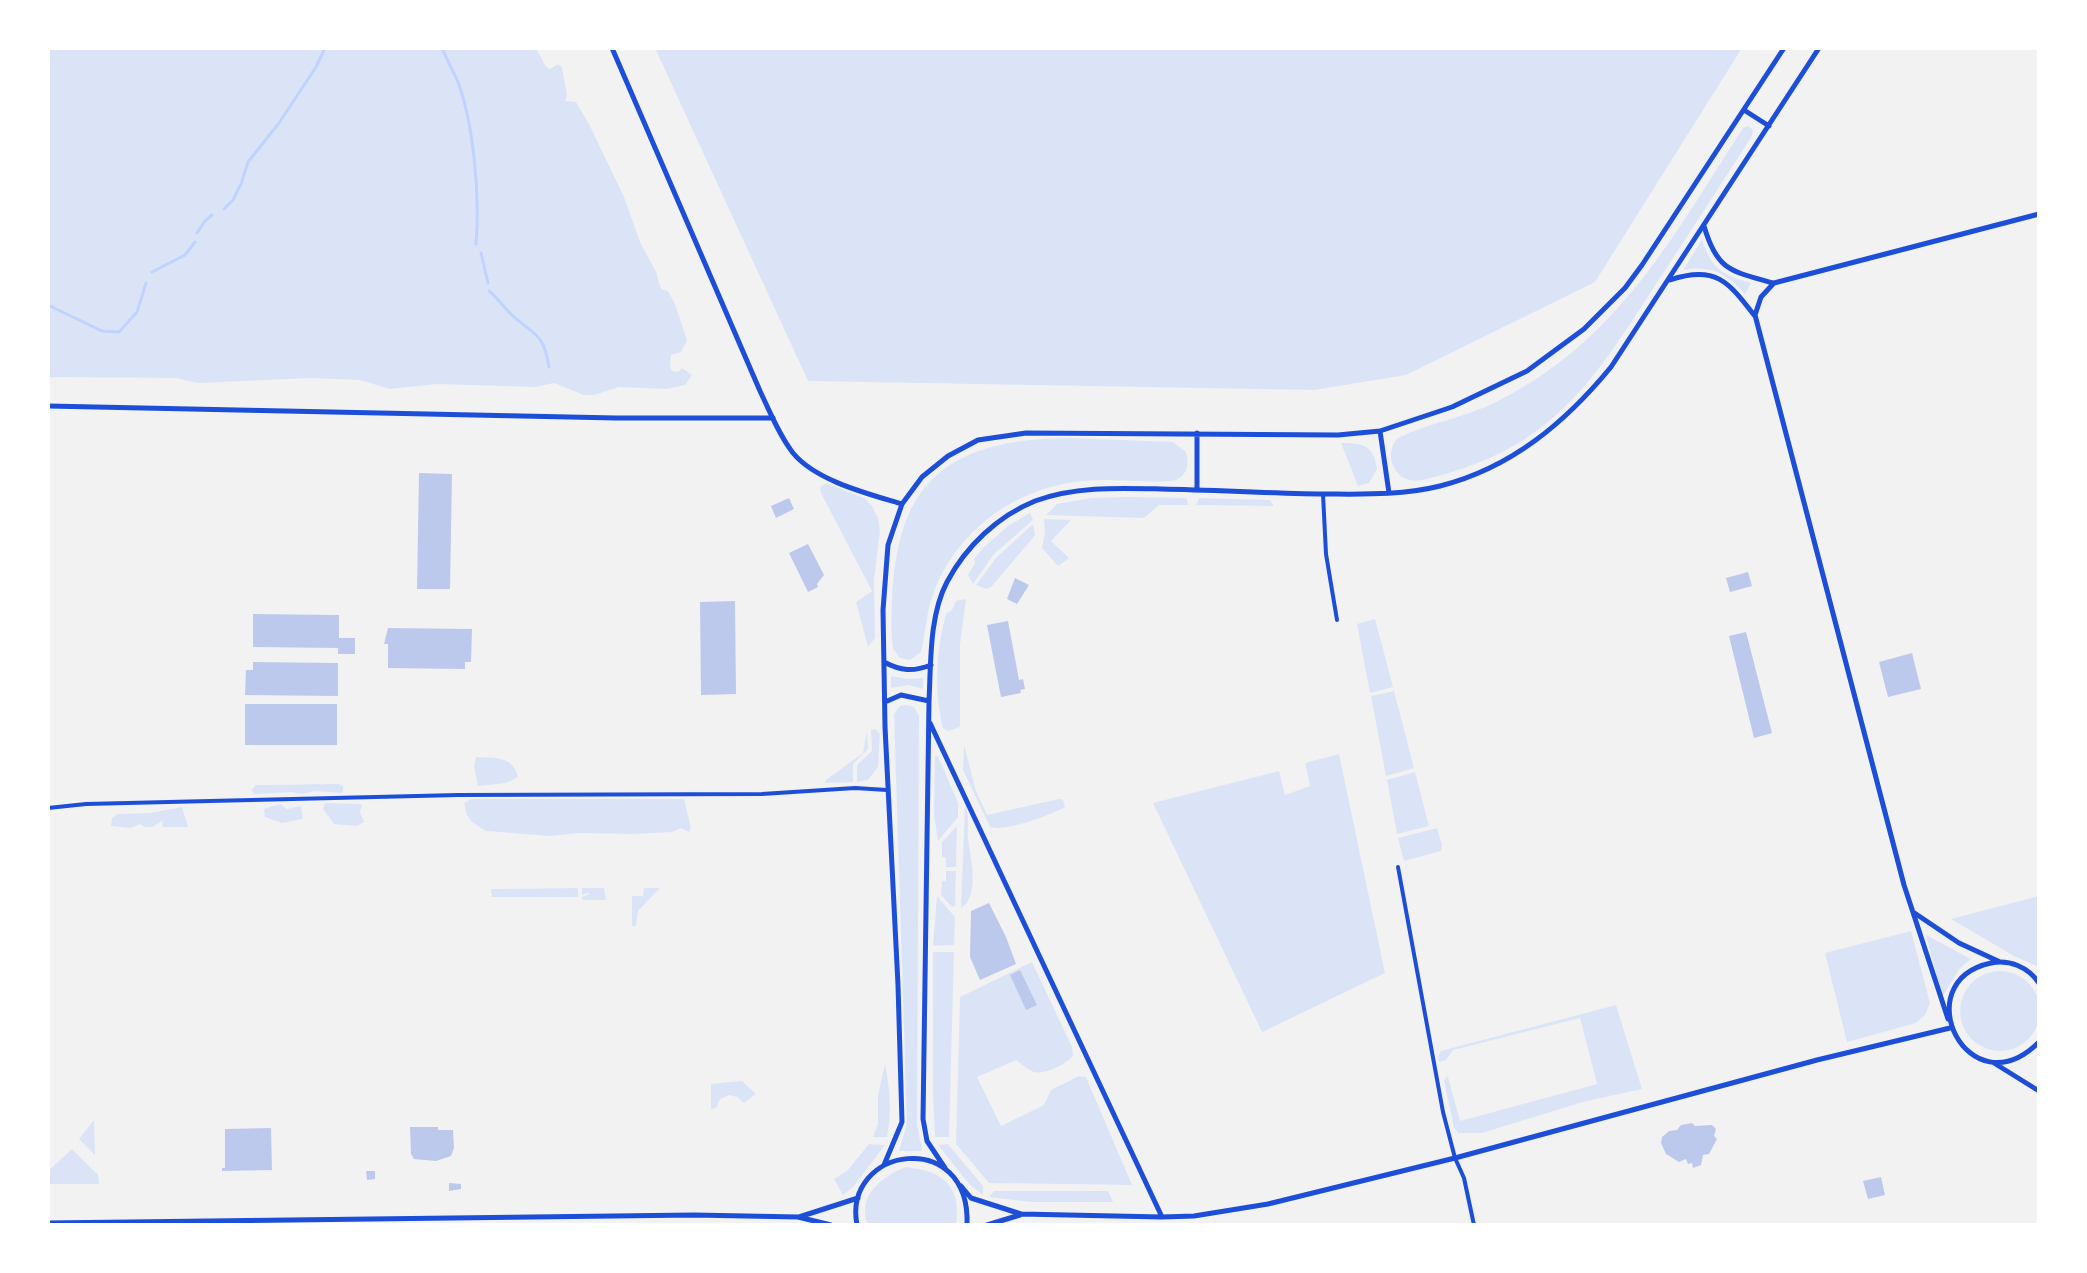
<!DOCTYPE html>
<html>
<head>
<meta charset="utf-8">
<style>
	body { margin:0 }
	#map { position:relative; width:2087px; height:1273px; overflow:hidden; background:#f2f2f2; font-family:Helvetica,sans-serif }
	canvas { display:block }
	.frame { position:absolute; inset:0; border:50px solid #fff; pointer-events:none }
</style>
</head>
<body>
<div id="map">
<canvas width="2087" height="1273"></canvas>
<div class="frame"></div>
</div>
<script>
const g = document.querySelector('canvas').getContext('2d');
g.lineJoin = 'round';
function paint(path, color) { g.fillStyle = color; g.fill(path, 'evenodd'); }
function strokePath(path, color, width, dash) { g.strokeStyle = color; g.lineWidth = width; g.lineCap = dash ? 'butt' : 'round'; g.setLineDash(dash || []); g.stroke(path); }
paint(new Path2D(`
	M48 48H536L546 67 550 69 558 64 562 67 567 95 565 101 576 102 589 124 624 197 640 242 656 272 661 289 668 291 675 304 687 340 681 352 671 355 670 367 672 371 678 372 682 368 692 375 685 385 666 389 619 387 594 395H584L554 383 535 387 437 384 390 389 360 380 311 378 198 383 175 378 48 377Z
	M655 48H1742L1595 282 1406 375 1314 390 808 381Z
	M1748 126 1753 130 1752 136C1720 186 1688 235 1656 284 1590 387 1549 451 1422 480 1397 486 1381 456 1398 438 1428 423 1464 418 1496 402 1618 341 1672 238 1743 128Z
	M1702 240C1712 269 1722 275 1751 283L1745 294C1726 273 1711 265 1683 270Z
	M1070 438 1173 442 1186 452C1190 465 1187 476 1174 481 1144 483 1113 478 1082 481 1016 488 958 529 934 592 926 612 926 632 921 652L910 660 900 658 893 649 892 641C888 503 923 439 1070 438Z
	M1341 443C1363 443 1374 445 1377 469L1369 483 1358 486Z
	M826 483 864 498 872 506 878 518 880 531 874 580 875 638 868 647 856 602 872 591 821 493 820 487Z
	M1127 497 1183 498 1187 499 1188 505H1159L1144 518 1046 515 1057 504 1091 498Z
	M1199 498 1270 500 1274 506 1196 505Z
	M1030 513 1033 520 994 554 973 584 968 575 975 563 974 559 983 548 1008 526Z
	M1044 519 1071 520 1051 541 1069 558 1058 566 1042 548 1045 533Z
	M1033 524 1035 535 1032 539 991 587 987 589 976 585 996 558Z
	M964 599 966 600 960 644V727L948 731 943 728C934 691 936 651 946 614L952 610 956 601Z
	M1375 619 1393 687 1370 693 1357 624Z
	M891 676 908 679 923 678V689L908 685 891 688Z
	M1394 691 1414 768 1386 776 1371 696Z
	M906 705 914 707 919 716 917 1124 922 1151H899L907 1124 894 714 900 706Z
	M875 729 880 734 878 767 868 780 857 782V765L872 751 871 730Z
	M867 731 868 749 853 764V782L825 783 826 780 863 753Z
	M964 745 976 791 987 815 1059 799 1063 800 1065 807C1050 815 1006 832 990 827L963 770Z
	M1339 754 1385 973 1262 1032 1153 803 1279 771 1285 795 1310 786 1305 763Z
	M935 756H938L958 803V817L938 841 934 814Z
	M476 757C494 758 514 756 518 777L506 783 478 786 474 766Z
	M1415 772 1429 826 1397 834 1387 780Z
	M339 784 343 786V793L315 791 302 794 291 792 255 794 251 790 256 785Z
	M471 799H684L691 828 689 832 681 828 672 832 632 834 579 833 550 836 486 831 472 822 467 815 464 803Z
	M325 803 362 804 360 812 364 822 357 826 334 824 323 809Z
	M280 804 287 809 301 806 303 819 282 823 265 817 264 809Z
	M965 805C970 816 967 826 968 838 970 857 981 895 961 908Z
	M182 807 188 827H163L162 821 152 827H145L140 824 131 828 111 826 112 818 118 814 150 813Z
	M957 826 956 867H946V858L942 857V842Z
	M1437 828 1442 845 1441 851 1404 861 1398 838Z
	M946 871H956L955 906 952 907 941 895 942 881H946Z
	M578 888V897H492L491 889Z
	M582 888H604L606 900H583L582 897 590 894 587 893 582 895Z
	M644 888H660L638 911 636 926H632V896H643Z
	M937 896 955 917 954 945 933 946Z
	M2039 896V967L2014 956 1951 919Z
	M1911 931 1930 1003 1925 1015 1916 1023 1847 1042 1825 953Z
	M1926 935 1971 959 1960 968 1942 997Z
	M933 952H954L949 1137H935L933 1096Z
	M1032 962 1072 1047 1073 1056C1066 1064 1045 1075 1034 1072 1028 1070 1021 1064 1016 1060L977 1077 1001 1126 1044 1105 1051 1090 1079 1076 1086 1077 1132 1185 989 1183 956 1144 960 997Z
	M1960 1011a40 40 0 1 1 80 0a40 40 0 1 1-80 0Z
	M1616 1005 1642 1089 1583 1102 1482 1133H1458L1454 1127 1444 1081 1446 1077H1448L1460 1121 1597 1084 1580 1018 1453 1050 1446 1060 1439 1062 1438 1057 1441 1051Z
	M885 1064C890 1089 892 1112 887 1137H873L878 1124V1095Z
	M742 1081 756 1094 744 1103 737 1097 729 1095 720 1099 716 1108 711 1109V1084Z
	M94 1120 95 1155 79 1139Z
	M869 1144 885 1145 853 1187 843 1195 834 1179 847 1171Z
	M948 1144 983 1186V1195L970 1185 938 1145Z
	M72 1149 98 1175 99 1184H48V1171Z
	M906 1167C943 1171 962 1186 956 1225H868C856 1195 883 1176 906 1167Z
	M994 1191H1108L1113 1202H1032L989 1197Z`), '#dbe4f7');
strokePath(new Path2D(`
	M442 48C447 60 453 71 458 82 474 125 480 199 476 244
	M224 209 233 200 241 184 248 162 279 123 316 67 325 48
	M197 233 205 221 212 215
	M481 253 488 283
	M152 272 185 255 195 242
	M489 291C498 298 504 308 512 315 536 337 543 332 549 367
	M48 305 102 331 119 332 137 312 146 283`), '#bfd3fe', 3);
paint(new Path2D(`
	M419 473 452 474 450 589H417Z
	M789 498 794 509 776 518 771 506Z
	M808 544 824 575 817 584 818 587 808 592 789 553Z
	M1748 572 1752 586 1730 592 1726 578Z
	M1015 578 1029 585 1017 604 1007 599Z
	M735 601 736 694 701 695 700 602Z
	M253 614 339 615V638H355V654H338V648L253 647Z
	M1008 621 1019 680 1023 679 1025 689 1020 690 1021 693 1001 697 987 625Z
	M388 628 472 629 471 662H465V669L388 668V644H384Z
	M1746 632 1772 733 1754 738 1729 636Z
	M1912 653 1921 689 1888 697 1879 662Z
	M253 662 338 663V696L245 695 246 670H253Z
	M245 704H337V745H245Z
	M989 903 1006 937 1016 964 980 980 970 957 971 911Z
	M1020 970 1037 1005 1026 1010 1010 975Z
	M1692 1123 1695 1126 1712 1125 1716 1129 1714 1136 1717 1139 1709 1154 1703 1155 1701 1165 1693 1168 1692 1163 1688 1164 1686 1159 1679 1162 1666 1154 1661 1143 1662 1137 1669 1131 1677 1130 1681 1125Z
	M410 1127H438V1130H453L454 1148 451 1156 436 1161 414 1159 411 1154Z
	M271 1128 272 1170 222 1171V1168H225V1129Z
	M366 1171H375V1179L367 1180Z
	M1881 1177 1885 1195 1868 1199 1863 1181Z
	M449 1183 461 1184V1189L449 1191Z`), '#bdc9ec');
strokePath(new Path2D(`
	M1323 494 1326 554 1337 620
	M48 808 86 804 458 795 762 794 855 788 887 790
	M1398 867 1443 1112 1455 1158 1464 1178 1474 1225`), '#1d4ed8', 4);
strokePath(new Path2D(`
	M48 406 616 418H773`), '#1d4ed8', 5);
strokePath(new Path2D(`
	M612 48 760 391C770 412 779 435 793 453 816 481 869 494 902 504
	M1744 110 1769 126
	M1704 226C1717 271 1731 271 1773 283
	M1670 280C1715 265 1728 281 1754 315
	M1380 431 1389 493
	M1197 490V433
	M884 662C901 671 913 672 931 665
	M885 702 901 695 929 701
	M930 723 1162 1217
	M1913 912 1959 943 1998 961
	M2039 983C2028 967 2009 959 1991 963 1904 982 1969 1112 2039 1042
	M1948 1019 1904 885 1755 315 1761 297 1774 283 2039 214
	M1994 1063 2039 1091
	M884 1165 902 1122 898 985 885 727 883 610 888 545 902 504 922 477 948 456 978 440 1026 433 1338 435 1380 431 1452 407 1527 371 1584 329 1625 288 1642 265 1784 48
	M945 1168 927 1141 923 1119 929 701C931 663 929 616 947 582 966 546 998 516 1035 501 1075 486 1120 488 1161 489 1214 490 1266 493 1319 494 1359 494 1400 496 1440 486 1511 468 1565 423 1611 367L1819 48
	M961 1186 971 1198 1021 1214 1162 1217 1194 1216 1268 1204 1455 1158 1817 1060 1950 1028
	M799 1217 858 1198
	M48 1223 694 1215 798 1217 831 1225
	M857 1225C842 1146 971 1127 967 1225
	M987 1225 1020 1215`), '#1d4ed8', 5);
</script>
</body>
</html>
